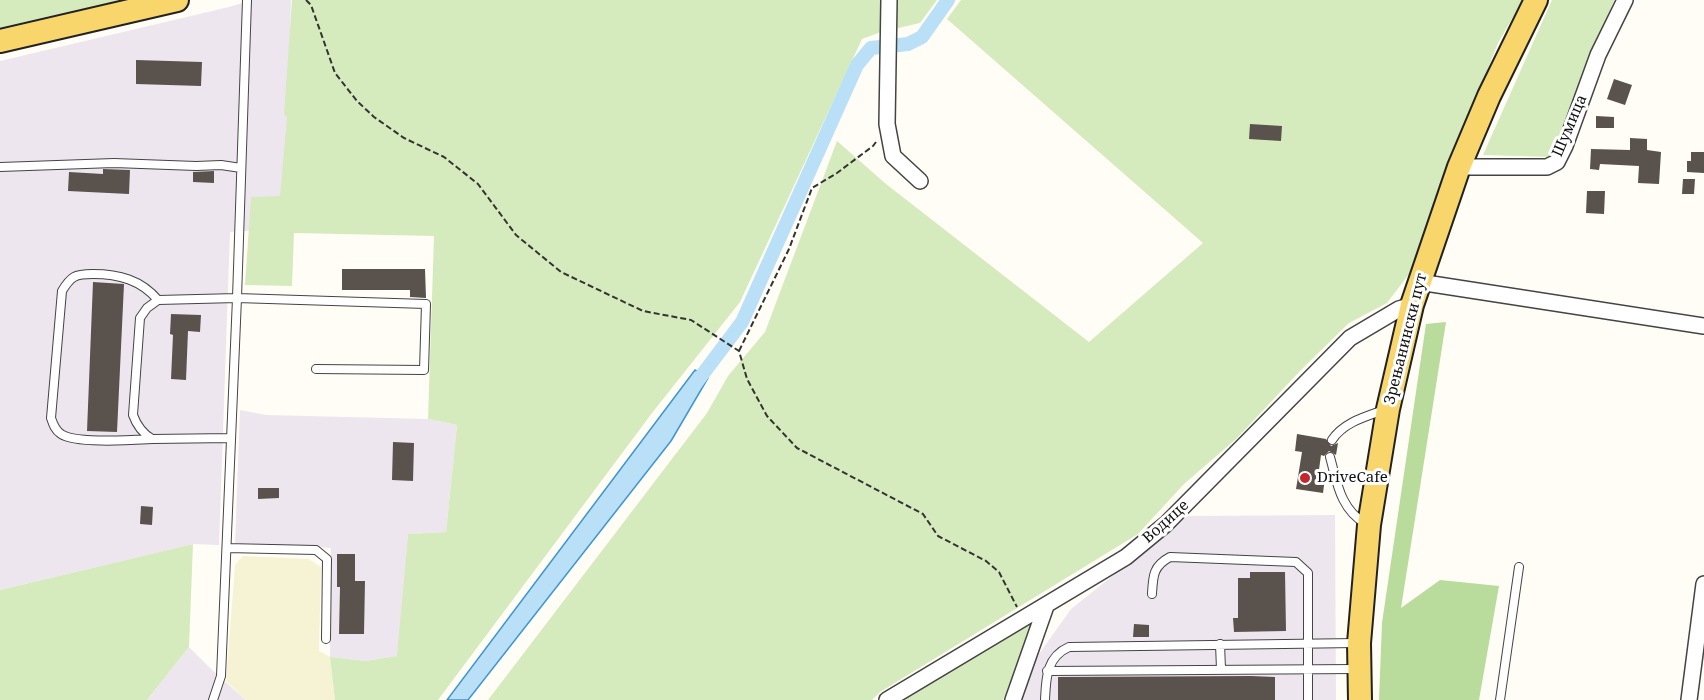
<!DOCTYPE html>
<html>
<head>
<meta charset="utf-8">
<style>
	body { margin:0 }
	canvas { display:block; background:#fffdf5 }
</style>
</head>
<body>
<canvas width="1704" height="700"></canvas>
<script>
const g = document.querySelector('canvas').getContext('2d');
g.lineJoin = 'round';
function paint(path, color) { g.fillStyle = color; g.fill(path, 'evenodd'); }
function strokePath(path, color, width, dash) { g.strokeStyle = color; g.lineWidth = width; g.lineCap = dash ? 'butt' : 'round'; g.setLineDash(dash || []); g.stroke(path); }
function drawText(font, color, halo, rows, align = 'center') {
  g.font = font + ' "Noto Serif",serif'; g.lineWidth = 6; g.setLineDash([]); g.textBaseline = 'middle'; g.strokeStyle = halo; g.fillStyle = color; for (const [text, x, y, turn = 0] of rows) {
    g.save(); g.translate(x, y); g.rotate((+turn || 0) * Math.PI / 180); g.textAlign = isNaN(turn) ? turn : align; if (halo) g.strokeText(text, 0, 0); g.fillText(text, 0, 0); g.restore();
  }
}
paint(new Path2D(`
	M252 0H291V2L284 229 230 232 219 545 193 544 0 590V61L229 7Z
	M240 410 266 415 428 419 457 425 446 532 408 534 398 656 366 661 330 657 331 548 235 543Z
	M1335 515 1336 700H1019L1029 668 1071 609 1188 516Z
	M189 647 211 669 246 700H147Z`), '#eee6ef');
paint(new Path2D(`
	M243 556 309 559 321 567 319 651 330 657 335 700H246L226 681 235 565Z`), '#f6f3d4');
paint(new Path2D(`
	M0 0H140L0 34Z
	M292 0H937L920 23 881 32 862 39 740 302 652 413 438 700H335L330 657 366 661 397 656 408 534 446 532 457 425 428 419 434 236 294 233 292 286 245 285 251 197 280 196 287 117 284 114Z
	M961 0H1523L1498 43 1440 189 1409 274 1387 303 1349 323 1301 370 1236 439 1184 484 1138 534 880 692 872 700H488L707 413 728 376 765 332 837 141 886 184 1089 342 1203 243 947 19Z
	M1552 0H1614L1554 157 1483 155Z
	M193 544 189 647 147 700H0V590Z
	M1034 621 1003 700H897Z`), '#d5ebbd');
paint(new Path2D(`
	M1446 322 1401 608 1440 580 1499 586 1479 700H1379L1382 623 1426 324Z`), '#b9dc9c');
const water = new Path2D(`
	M695 370 708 378 671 441 468 700H447Z`);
paint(water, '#b9e0f7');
strokePath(water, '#3f96cf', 1.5);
strokePath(new Path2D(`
	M693 387 742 322 857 65 871 48 908 44 922 37 948 0`), '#b9e0f7', 14);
paint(new Path2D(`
	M136 60 202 62 201 86 136 84Z
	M1614 79 1632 85 1625 105 1607 99Z
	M1596 116 1614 117V128H1596Z
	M1250 124 1282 126 1281 141 1249 139Z
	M1630 138 1647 139V150L1661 152 1659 184 1638 183 1639 166 1600 164 1599 170 1590 169 1591 149 1630 150Z
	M1691 152H1704V173L1687 172V161H1691Z
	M103 169 130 170 129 194 68 191 69 172 103 174Z
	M214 171V183L193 182V172Z
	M1683 179H1695L1694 194H1682Z
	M1587 191H1605L1604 214 1586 213Z
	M342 269H425L426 298 410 297V290H342Z
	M93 282 124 284 117 432 87 431Z
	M171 314 201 315 200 332 188 331 186 380 171 379 173 335 170 334Z
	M1297 434 1326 439 1331 446 1338 443 1336 455 1329 451 1324 456 1321 455 1318 477 1325 478 1323 493 1296 489 1302 452 1295 451Z
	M393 442 414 443 413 481 392 480Z
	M258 488H279V498L258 499Z
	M141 506 153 507 152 525 140 524Z
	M337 554H355V581H365L364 634H339L340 587H337Z
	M1250 572H1285L1286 631 1234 632 1233 618H1238V578H1250Z
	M1134 624 1149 625V637H1133Z
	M1251 676 1275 677V700H1058V677Z`), '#5a524d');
const lane = new Path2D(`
	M0 167 114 163 196 166 221 165 241 168
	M231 438 152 439C142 433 137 426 133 415L140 318 147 308 158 300 237 298 426 304 424 370 316 369
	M152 439C133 440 75 444 61 434 55 430 53 424 51 418L62 291C65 286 69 280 74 277 79 274 88 274 93 274 119 274 141 280 158 300
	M1332 440C1343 423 1364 417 1384 410
	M1330 457C1337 482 1340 509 1366 524
	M227 548 316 550 327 559 326 639
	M1152 594C1153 576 1153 566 1170 557L1296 562 1308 573V700
	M1220 644 1221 669
	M1047 671 1357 669
	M213 700 221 676 237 298 247 0
	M1045 700C1046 679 1046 657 1069 647L1356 643
	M1500 700 1519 567`);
const street = new Path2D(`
	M889 0 887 124 893 156 920 181
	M1459 167H1547L1557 162 1565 146 1598 55 1625 0
	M1419 282 1704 326
	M887 700 1126 557 1166 524 1350 338 1399 309 1412 305
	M1013 700 1046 606
	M1689 700 1704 584`);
const primary = new Path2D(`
	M0 41 177 0
	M1360 700 1359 643 1369 525 1388 409 1412 305 1459 167 1489 96 1536 0`);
strokePath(lane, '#444', 10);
strokePath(street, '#444', 18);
strokePath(primary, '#222', 26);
strokePath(new Path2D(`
	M306 0 311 5 335 73 357 101 374 117 404 138 444 157 478 184 516 235 561 272 643 311 691 320 739 351 747 379 767 416 797 448 923 514 938 536 986 561 999 572 1017 607
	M739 351 789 249 812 188 837 173 873 146 876 142`), '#333', 2, [6, 3]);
strokePath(lane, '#fff', 8);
strokePath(street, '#fff', 15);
strokePath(primary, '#f9d66b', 22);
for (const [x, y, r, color] of [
	[1305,478,6,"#c4262e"]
]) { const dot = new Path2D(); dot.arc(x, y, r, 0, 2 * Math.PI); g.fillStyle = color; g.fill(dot); strokePath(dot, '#fff', 2); }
drawText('15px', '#111', '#fff', [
	["Шумица",1570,126,-67],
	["Зрењанински пут",1406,339,-76],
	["Водице",1166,522,-42]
]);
drawText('15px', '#111', '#fff', [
	["DriveCafe",1317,478]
], 'left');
</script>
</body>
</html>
